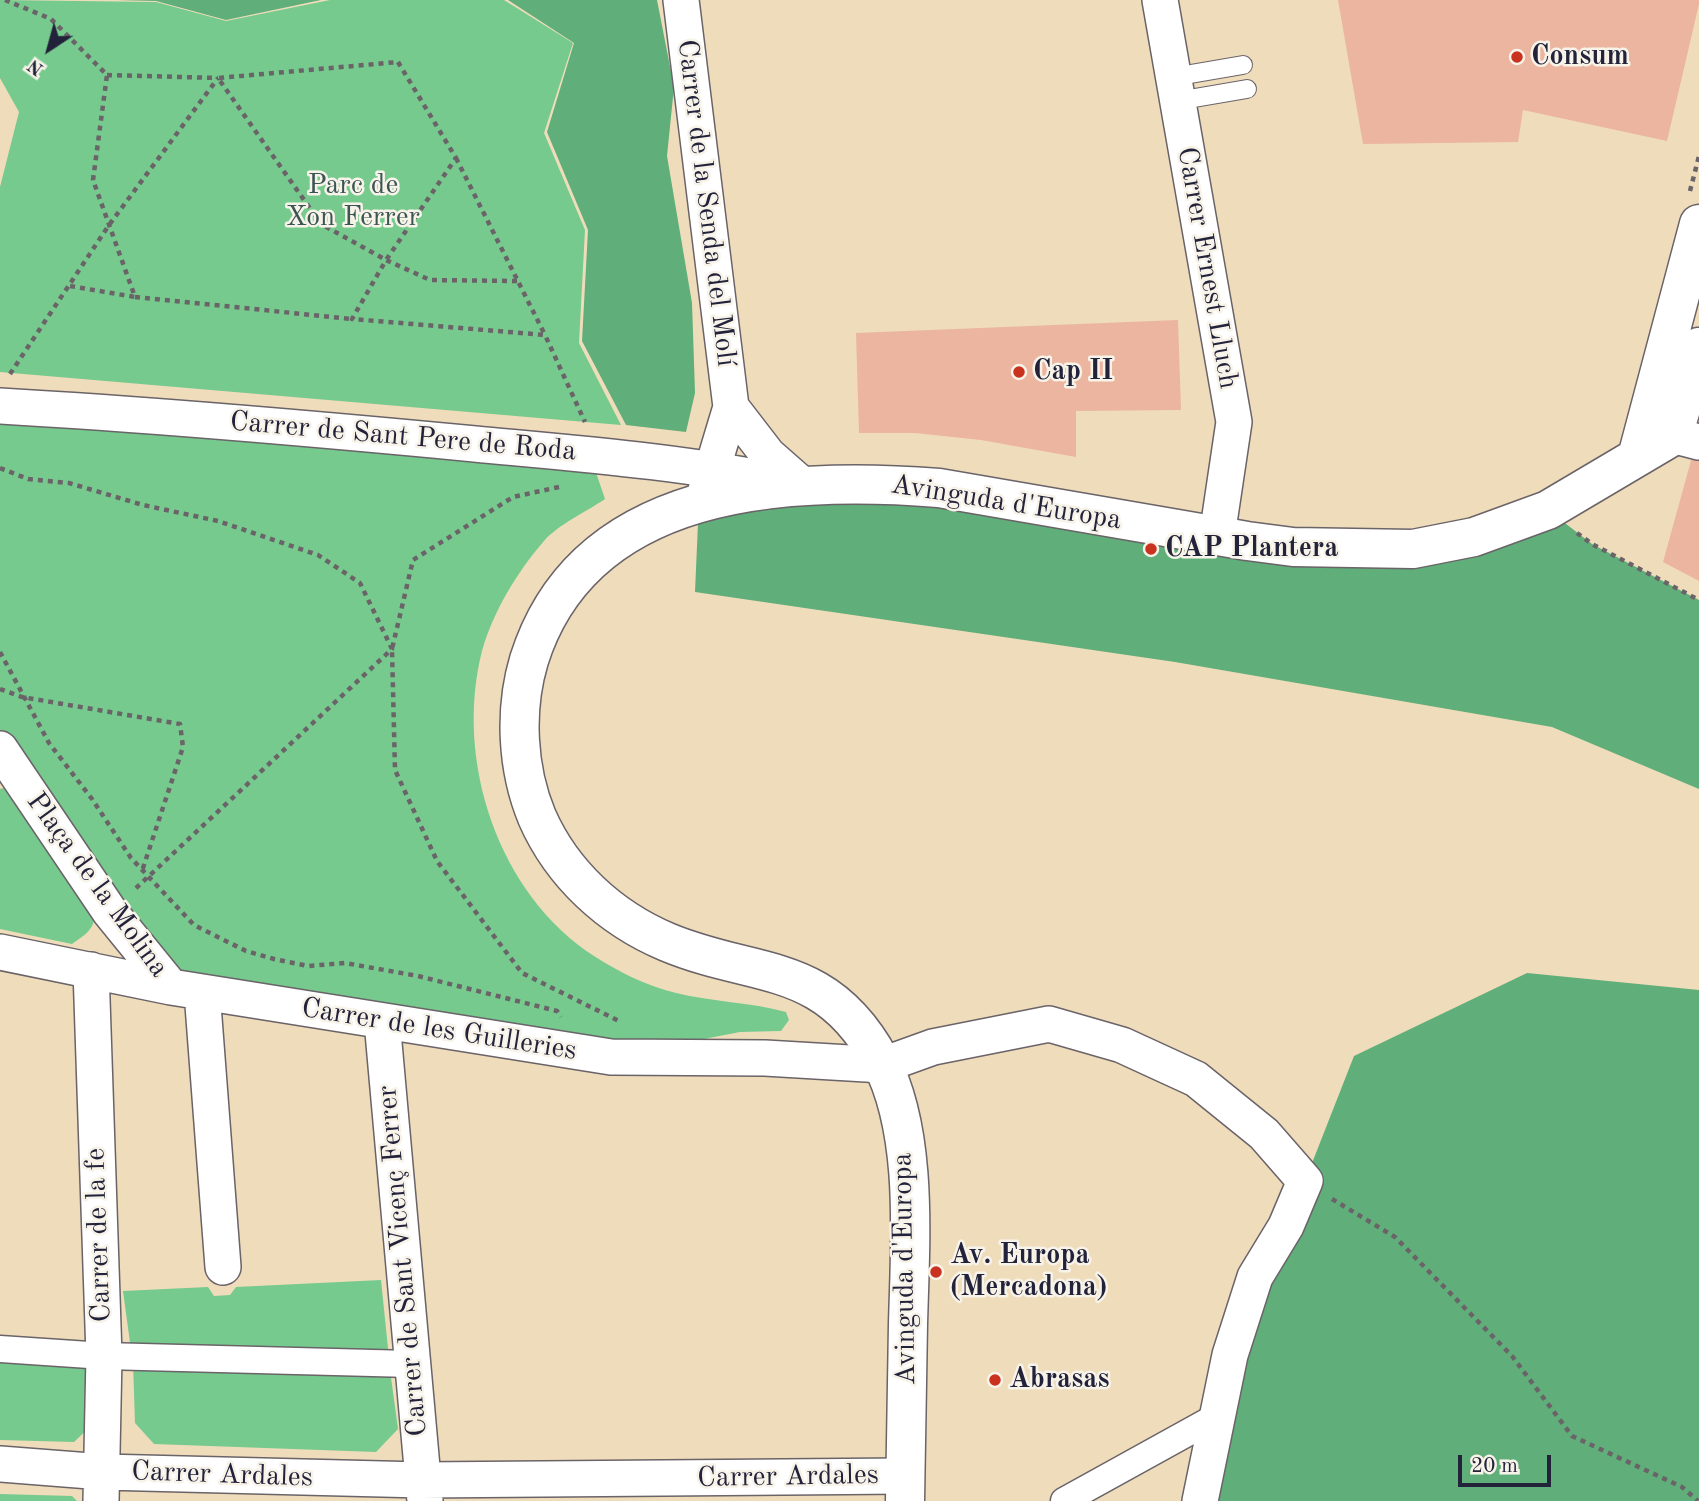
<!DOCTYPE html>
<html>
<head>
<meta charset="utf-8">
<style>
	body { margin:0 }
	#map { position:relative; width:1699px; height:1501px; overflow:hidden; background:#efdcbb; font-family:"Old Standard TT",serif }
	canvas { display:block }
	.north { position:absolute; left:14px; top:14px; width:70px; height:70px; -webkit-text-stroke:5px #f7f3e8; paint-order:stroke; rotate:216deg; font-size:19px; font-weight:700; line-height:28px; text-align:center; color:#22223b }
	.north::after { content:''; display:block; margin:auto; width:24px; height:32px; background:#22223b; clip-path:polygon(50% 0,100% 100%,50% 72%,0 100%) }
	.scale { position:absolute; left:1458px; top:1455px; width:93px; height:32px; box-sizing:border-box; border:4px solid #22223b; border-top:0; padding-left:9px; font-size:21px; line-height:24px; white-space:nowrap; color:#22223b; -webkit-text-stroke:5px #f7f3e8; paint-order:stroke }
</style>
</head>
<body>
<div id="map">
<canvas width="1699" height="1501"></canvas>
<div class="north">N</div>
<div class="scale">20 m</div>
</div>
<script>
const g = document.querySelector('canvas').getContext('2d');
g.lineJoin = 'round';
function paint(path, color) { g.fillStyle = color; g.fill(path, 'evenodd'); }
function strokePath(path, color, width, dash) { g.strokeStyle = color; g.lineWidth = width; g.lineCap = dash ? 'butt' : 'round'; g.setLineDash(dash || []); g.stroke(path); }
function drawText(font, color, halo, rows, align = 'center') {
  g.font = font + ' "Old Standard TT",serif'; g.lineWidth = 5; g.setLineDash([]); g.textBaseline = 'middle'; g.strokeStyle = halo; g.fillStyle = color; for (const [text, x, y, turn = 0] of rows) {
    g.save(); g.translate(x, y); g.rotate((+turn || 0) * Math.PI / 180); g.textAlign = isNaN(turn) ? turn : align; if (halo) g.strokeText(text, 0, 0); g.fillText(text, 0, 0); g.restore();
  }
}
paint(new Path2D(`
	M0 0 156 2 226 21 330 0H504L573 43 544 133 585 230 579 343 621 425 0 372V187L19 112 0 78Z
	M0 406 590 455 605 499C586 512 559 524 544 541 517 572 493 612 482 651 454 760 498 894 594 956 619 972 647 986 676 993 712 1002 750 1002 786 1012L789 1020 781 1031 740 1032 611 1057 173 985 0 748Z
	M4 788C20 810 96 899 94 920 92 932 81 937 72 944L0 929V789Z
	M381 1280 389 1358 131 1350 123 1291 208 1287 214 1296 230 1295 236 1287Z
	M0 1358 93 1363 96 1421 74 1442 0 1440Z
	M133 1363 390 1370 398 1429 376 1452 154 1444 135 1423Z
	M0 1494 72 1496 77 1501H0Z`), '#76ca8e');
paint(new Path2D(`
	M116 0H321L226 20 156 1Z
	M508 0H657L674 87 667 156 692 303 695 393 686 432 626 425 582 341 588 230 547 132 574 43Z
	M809 477 1293 547 1548 510 1592 544 1699 600V789L1552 727 1175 662 695 592 699 500Z
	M1527 973 1699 990V1501H1200L1305 1181 1354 1056Z`), '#60ae79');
paint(new Path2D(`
	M1338 0H1699V4L1667 141 1523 110 1518 142 1363 144Z
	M1178 320 1181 410 1076 411V457L981 440 915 433H859L856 333Z
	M1692 457 1699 459V581L1663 562Z`), '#ebb5a0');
const service = new Path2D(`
	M1173 77 1243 65
	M1177 101 1247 89`);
const pedestrian = new Path2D(`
	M0 1349 104 1356 411 1364
	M1064 1501 1216 1417`);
const minor = new Path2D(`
	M681 0 731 407 706 490
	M1160 0 1234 422 1217 536
	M0 406C159 415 317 429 475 444 581 454 686 462 790 484
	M731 407 768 455 801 484
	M1645 428 1699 442
	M0 749 110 912 171 987
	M0 952 171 987 611 1057 765 1058 883 1065 933 1047 1049 1024 1122 1045 1196 1079 1264 1134 1305 1181 1286 1226 1255 1277 1230 1355 1200 1501
	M91 970 104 1356 101 1501
	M202 992 223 1267
	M382 1021 425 1501
	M0 1464 103 1472 422 1480 905 1476`);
const tertiary = new Path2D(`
	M1637 457 1699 224
	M905 1501C906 1442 907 1383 908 1324 910 1244 919 1132 880 1060 825 959 755 979 667 942 610 918 562 874 537 817 517 769 514 710 529 660 584 485 786 476 939 488L1247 541 1293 547 1413 549 1474 537 1548 510 1673 436 1699 347`);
strokePath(service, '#6a6368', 20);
strokePath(pedestrian, '#6a6368', 29);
strokePath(minor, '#6a6368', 38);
strokePath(tertiary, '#6a6368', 41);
strokePath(new Path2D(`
	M5 0 51 19 107 75 93 180 135 297 70 286
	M398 62 456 158 386 260 321 224 218 78Z
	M107 75 218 78
	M456 158 545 335
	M1690 191 1699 156
	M517 281 430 280 386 260 352 319 545 335 585 422
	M135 297 352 319
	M10 374 109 225 218 78
	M0 468 28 479 69 483 143 505 218 521 318 555 360 583 392 649 134 890
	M559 487 513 497 413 560 392 649 395 770 437 861 522 973 621 1022
	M1577 533 1592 544 1699 600
	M0 652 49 743 92 799 131 858 194 925 246 951 274 959 308 966 345 963 418 976 557 1011 561 1017
	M0 689 22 697 180 724 183 747 142 871
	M1332 1199 1395 1237 1512 1356 1572 1436 1682 1487 1698 1501`), '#6a6368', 4.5, [5, 5]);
strokePath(service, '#fff', 18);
strokePath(pedestrian, '#fff', 26);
strokePath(minor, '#fff', 35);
strokePath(tertiary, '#fff', 38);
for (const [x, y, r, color] of [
	[1517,57,7,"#c8321e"],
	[1019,372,7,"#c8321e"],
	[1151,549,7,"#c8321e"],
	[936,1272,7,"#c8321e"],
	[995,1380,7,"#c8321e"]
]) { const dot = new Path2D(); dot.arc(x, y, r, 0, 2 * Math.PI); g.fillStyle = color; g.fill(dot); strokePath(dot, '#f7f3e8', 2.5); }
drawText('bold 28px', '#22223b', '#f7f3e8', [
	["Consum",1531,57],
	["Cap II",1033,372],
	["CAP Plantera",1165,549],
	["Av. Europa",950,1256],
	["(Mercadona)",950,1288],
	["Abrasas",1009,1380]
], 'left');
drawText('28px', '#3b5454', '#f7f3e8', [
	["Parc de",353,186],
	["Xon Ferrer",353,218]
]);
drawText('28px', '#22223b', '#f7f3e8', [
	["Carrer de la Senda del Molí",706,203,83],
	["Carrer Ernest Lluch",1207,268,80],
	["Carrer de Sant Pere de Roda",403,437,5],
	["Avinguda d'Europa",1006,503,9],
	["Plaça de la Molina",97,885,54],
	["Carrer de les Guilleries",439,1030,9],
	["Carrer de la fe",99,1235,-92],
	["Carrer de Sant Vicenç Ferrer",403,1261,-95],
	["Avinguda d'Europa",905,1269,-91],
	["Carrer Ardales",222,1475,2],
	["Carrer Ardales",788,1477,-1]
]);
</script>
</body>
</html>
